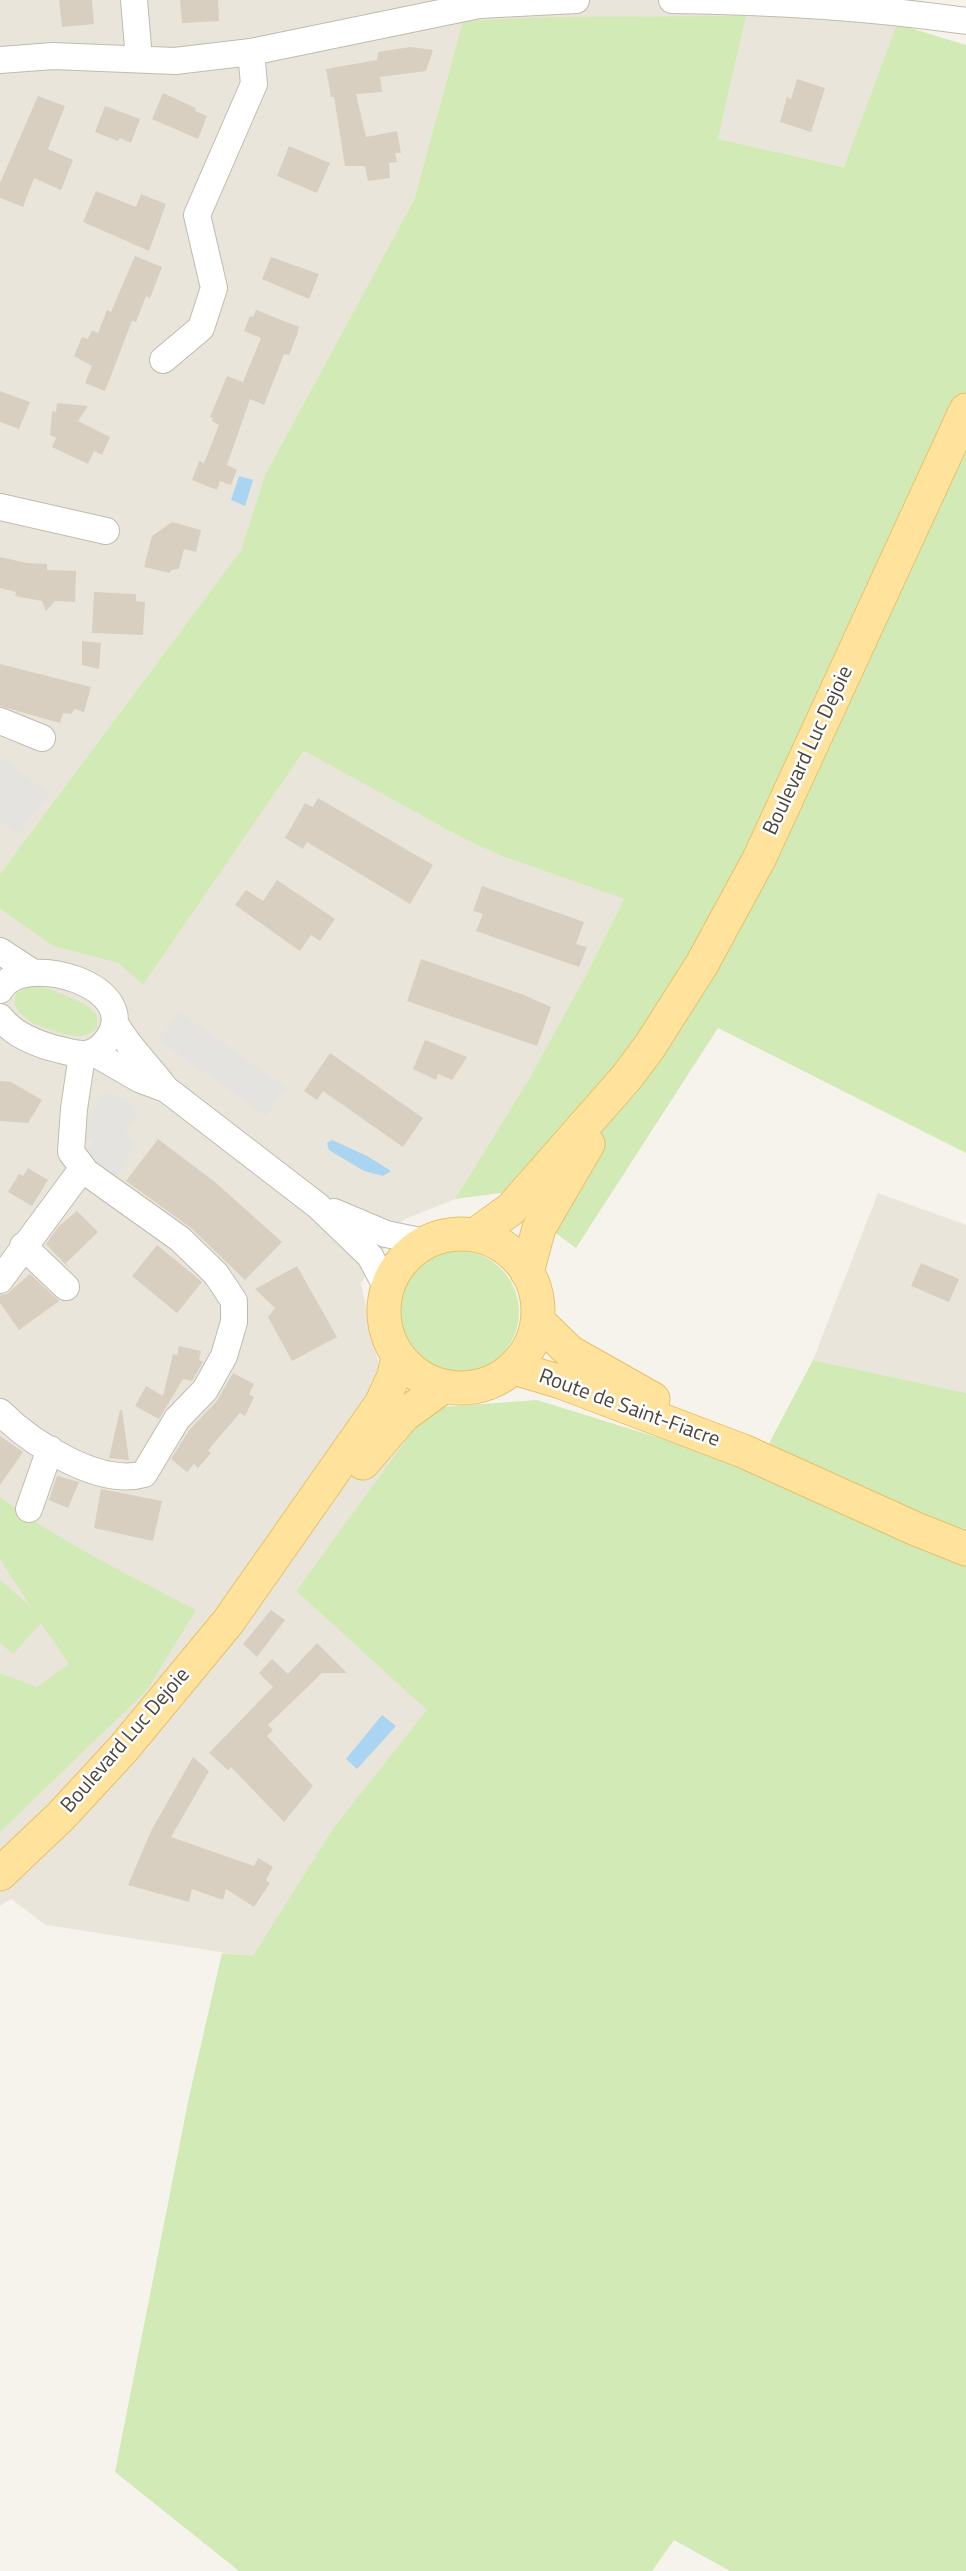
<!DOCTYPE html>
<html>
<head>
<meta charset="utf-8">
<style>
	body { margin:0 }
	canvas { display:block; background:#f6f3ec }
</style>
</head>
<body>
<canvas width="966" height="2571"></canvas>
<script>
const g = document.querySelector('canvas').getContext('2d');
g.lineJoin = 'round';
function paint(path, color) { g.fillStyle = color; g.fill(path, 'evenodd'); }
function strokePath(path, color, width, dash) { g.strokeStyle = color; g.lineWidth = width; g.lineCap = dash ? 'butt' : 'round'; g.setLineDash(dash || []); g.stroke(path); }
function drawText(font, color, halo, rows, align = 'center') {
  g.font = font + ' "Titillium Web",sans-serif'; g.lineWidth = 5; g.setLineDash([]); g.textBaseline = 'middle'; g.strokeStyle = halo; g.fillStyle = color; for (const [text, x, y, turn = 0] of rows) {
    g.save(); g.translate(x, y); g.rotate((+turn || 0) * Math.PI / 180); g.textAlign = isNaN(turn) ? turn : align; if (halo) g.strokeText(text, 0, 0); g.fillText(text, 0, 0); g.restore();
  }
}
paint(new Path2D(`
	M0 0H906L845 167 718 139 746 16 463 21 414 200 265 475 241 550 0 874Z
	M304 751 468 841 502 856 624 899 586 975 529 1079 455 1199 403 1220 361 1283 380 1371 429 1408 296 1591 428 1710 334 1827 253 1957 46 1925 11 1899 0 1906V909L53 946 118 963 143 985Z
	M878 1193 966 1225V1393L813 1360Z`), '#eae5da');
paint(new Path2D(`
	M746 16 718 139 844 167 897 24 966 45V1153L718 1028 576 1248 500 1193 455 1199 529 1079 586 975 624 899 502 856 468 841 304 751 143 985 118 963 53 946 0 909V874L241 550 265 475 414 200 463 21 551 17Z
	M39 985C55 993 89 1001 97 1016V1027L88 1035 77 1036 59 1033 32 1023 20 1013 14 1004 16 994 27 987Z
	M397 1312a61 61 0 1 1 122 0a61 61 0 1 1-122 0Z
	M813 1360 966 1393V2571H730L674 2540 652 2571H239L115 2472 189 2097 222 1953 253 1956 334 1827 427 1710 296 1591 429 1408 537 1400 756 1468Z
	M0 1497C60 1542 129 1575 196 1610L147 1690 0 1832V1673L37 1687 69 1664 41 1623 13 1654 0 1643V1580L31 1607 0 1559Z`), '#d2eab5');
paint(new Path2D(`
	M0 757 49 794 18 835 0 821Z
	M179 1011 286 1088 266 1116 159 1040Z
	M105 1091 128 1100 137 1114 124 1133 136 1141 116 1178 86 1155 93 1142 81 1135Z`), '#e5e3e0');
paint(new Path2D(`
	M239 476 253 480 245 506 231 500Z
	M332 1140 367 1156 391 1171 383 1176 364 1171 329 1150 327 1143Z
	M382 1715 396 1726 357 1769 346 1759Z`), '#a9d4f2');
paint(new Path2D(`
	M59 0H92L94 24 62 27Z
	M180 0H218L219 21 182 23Z
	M410 47 433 50 426 71 380 77 382 92 356 94 366 137 397 131 401 153H395L397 162 389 163 390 178 368 181 365 166H345L334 97H331L326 69 377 60 378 52Z
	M797 79 825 88 811 132 780 122 787 97 791 99Z
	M163 93 196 108 195 111 207 116 198 139 152 119Z
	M38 96 65 106 48 149 73 160 61 190 34 178 23 207 0 198V183Z
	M105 106 140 119 131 143 120 138 118 141 95 132Z
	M289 146 330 163 317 193 277 176Z
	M96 191 136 207 141 194 166 204 149 251 83 222Z
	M135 256 162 267 150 298 146 296 136 322 132 321 105 391 85 383 92 366 74 356 82 337 88 339 92 330 98 333 107 310 111 312Z
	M271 257 319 274 309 299 262 279Z
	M256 310 299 327 297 335 289 355 284 354 264 405 250 399 227 465 237 470 231 485 220 481 217 490 192 480 199 461 204 463 219 425 212 421 213 418 210 417 227 376 243 382 261 338 244 331 250 316 253 317Z
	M0 391 30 402 19 429 0 422Z
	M57 403 88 406 78 421 110 437 102 455 94 451 88 464 52 447 56 438 50 435 52 411 56 412Z
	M172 522 201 530 196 552 184 549 179 569 171 570 170 573 144 567 152 536Z
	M0 557 27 563 47 564V570L76 571 75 602 55 601 46 611 42 601 15 596 16 592 0 588Z
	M94 592 136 594V601L145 602 143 635 92 633Z
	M82 641 101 643 99 669 82 665Z
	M0 664 91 687 84 712 75 709 71 714 63 713 60 723 0 706Z
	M318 798 433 865 410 904 307 842 303 849 285 838 305 803 313 807Z
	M277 880 335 919 320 941 311 935 300 951 235 905 246 890 263 901Z
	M482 886 584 922 576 944 587 947 579 967 476 931 483 914 473 911Z
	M421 959 524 995 551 1007 537 1046 407 1001Z
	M425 1040 467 1057 452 1080 438 1074 436 1080 413 1069Z
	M330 1053 423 1118 403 1147 323 1091 317 1100 304 1091Z
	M0 1081 11 1082 42 1100 28 1123 0 1121Z
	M158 1139 215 1182 282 1242 245 1280 191 1228 126 1181Z
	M28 1168 48 1180 32 1206 8 1192 19 1174 23 1176Z
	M77 1211 98 1232 66 1263 68 1267 46 1244 59 1226Z
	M157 1245 202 1282 177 1313 132 1276Z
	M921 1263 959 1279 949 1302 911 1286Z
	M297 1266 337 1337 292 1361 268 1317 275 1308 255 1289Z
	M30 1274 59 1301 19 1330 0 1303V1295L7 1294Z
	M179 1346 201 1351 199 1360 203 1362 192 1381 183 1379 159 1419 135 1406 146 1386 163 1396 173 1354 177 1355Z
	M233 1373 254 1384 249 1394 254 1397 245 1416 240 1413 208 1450 211 1453 198 1468 194 1464 187 1472 171 1459 190 1429 217 1401Z
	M120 1410H122L129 1460 109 1458Z
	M0 1436 23 1452 0 1485Z
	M57 1476 79 1482 68 1508 49 1500Z
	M101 1489 162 1501 153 1541 94 1528Z
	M271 1610 285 1620 257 1657 243 1644Z
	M317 1643 347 1673H322L268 1725 273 1730 267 1736 313 1786 284 1822 231 1767 228 1770 209 1753 273 1687 259 1673 272 1659 288 1674Z
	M193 1757 209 1771 171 1837 254 1866 258 1858 273 1867 266 1880 270 1883 254 1907 226 1889 223 1900 192 1889 189 1902 128 1885 151 1831Z`), '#d8cfc1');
const minor = new Path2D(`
	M134 0 139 59
	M672 0C770 1 868 7 966 21
	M0 60 53 56 175 61 251 52 479 5 576 0
	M163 360 201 328 214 288 197 215 254 84 251 52
	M0 507 106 531
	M0 721 42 738
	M0 951 32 972
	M0 990C22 949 147 987 107 1040 95 1056 83 1056 65 1051 42 1046 15 1037 0 1017
	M116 1025C129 1048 149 1066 165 1088
	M94 1053 139 1079 166 1089 318 1206 370 1256 387 1288
	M334 1212 386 1234 425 1242
	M23 1246 66 1287
	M0 1280 82 1169
	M0 1412C31 1443 99 1487 144 1474L177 1419 205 1390 224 1356 234 1322V1301L216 1274 180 1239 86 1172 71 1152 74 1109 82 1055
	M29 1509 50 1449`);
const major = new Path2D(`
	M384 1311a77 77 0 1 1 154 0a77 77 0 1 1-154 0Z
	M475 1235 511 1209 626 1078 650 1046 702 964 759 859 966 410
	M527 1272 539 1228 588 1144
	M538 1321 570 1352 653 1399
	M514 1368 561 1382 743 1451 916 1529 966 1549
	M363 1463 404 1415 444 1386
	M0 1874 61 1816 123 1749 228 1622 381 1404 394 1376 398 1356`);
strokePath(minor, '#c2bbae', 28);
strokePath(major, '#e6c16a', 35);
strokePath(minor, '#fff', 26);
strokePath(major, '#ffe39c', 33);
drawText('21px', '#4b4439', '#fff', [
	["Boulevard Luc Dejoie",809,751,-65],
	["Route de Saint-Fiacre",629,1409,20],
	["Boulevard Luc Dejoie",126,1741,-49]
]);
</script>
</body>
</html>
